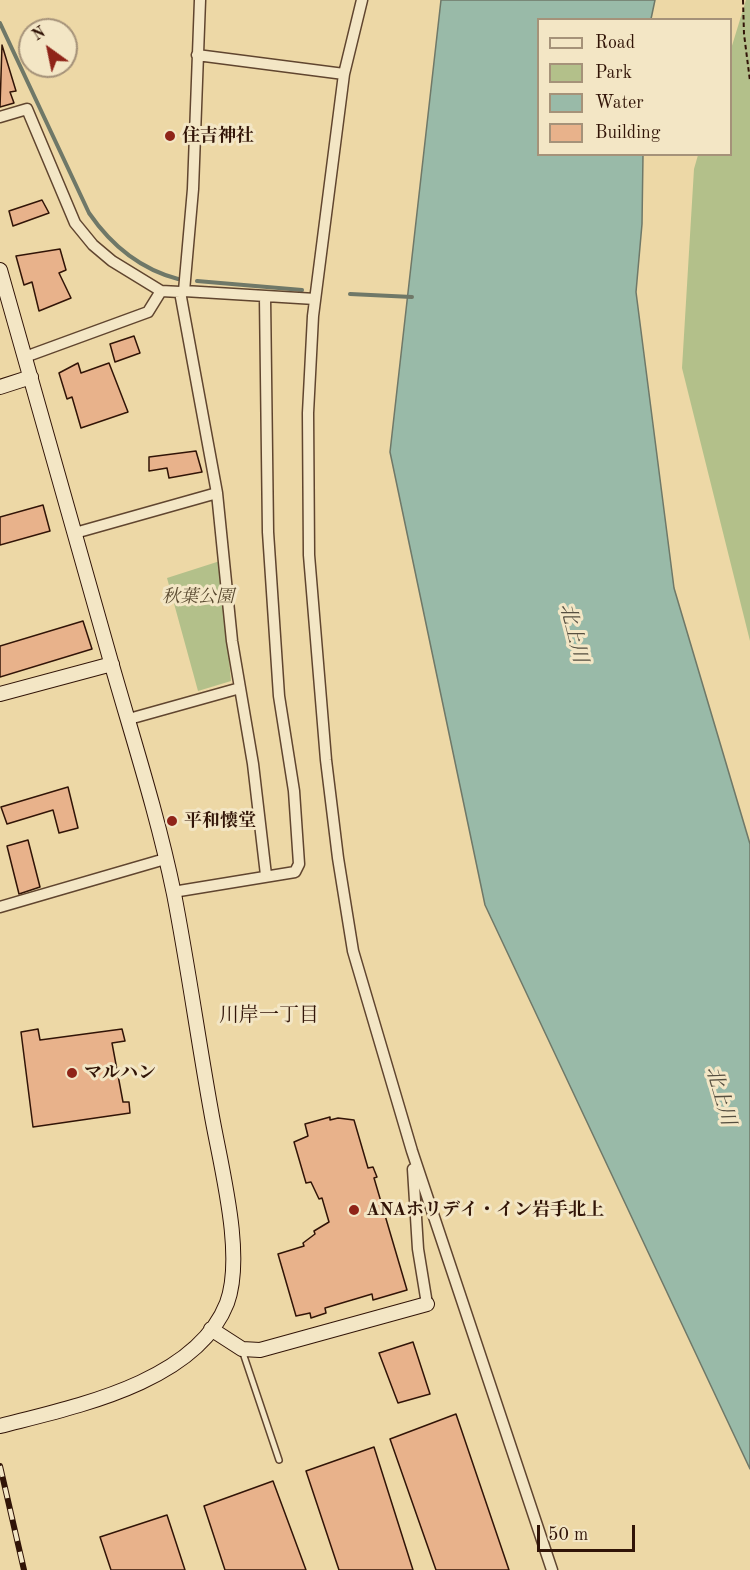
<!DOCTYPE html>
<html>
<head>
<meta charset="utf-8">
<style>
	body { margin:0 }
	#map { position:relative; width:750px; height:1570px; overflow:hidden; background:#edd8a6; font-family:"Old Standard TT",serif }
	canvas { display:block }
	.legend { position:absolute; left:537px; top:18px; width:195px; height:138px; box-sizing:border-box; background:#f3e6c5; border:2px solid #a59279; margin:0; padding:8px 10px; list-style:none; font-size:18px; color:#311407 }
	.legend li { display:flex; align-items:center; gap:12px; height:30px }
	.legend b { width:30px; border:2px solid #a59279 }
	.north { position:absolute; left:18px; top:18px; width:60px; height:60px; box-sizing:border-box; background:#f3e6c5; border:2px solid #a59279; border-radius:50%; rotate:327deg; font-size:16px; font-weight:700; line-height:24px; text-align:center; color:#311407 }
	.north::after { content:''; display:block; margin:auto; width:21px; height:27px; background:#8f2418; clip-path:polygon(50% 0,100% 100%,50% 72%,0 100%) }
	.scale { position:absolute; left:537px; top:1525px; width:98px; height:27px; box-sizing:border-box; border:3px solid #311407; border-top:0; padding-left:8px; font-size:18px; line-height:21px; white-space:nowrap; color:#311407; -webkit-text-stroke:4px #f3e6c5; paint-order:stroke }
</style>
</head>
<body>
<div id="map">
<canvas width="750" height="1570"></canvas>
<ul class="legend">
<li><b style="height:8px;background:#f3e6c5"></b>Road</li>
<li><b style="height:16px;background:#b3c08a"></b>Park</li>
<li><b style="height:16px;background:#99baa8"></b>Water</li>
<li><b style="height:16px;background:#e8b28b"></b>Building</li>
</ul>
<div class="north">N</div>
<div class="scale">50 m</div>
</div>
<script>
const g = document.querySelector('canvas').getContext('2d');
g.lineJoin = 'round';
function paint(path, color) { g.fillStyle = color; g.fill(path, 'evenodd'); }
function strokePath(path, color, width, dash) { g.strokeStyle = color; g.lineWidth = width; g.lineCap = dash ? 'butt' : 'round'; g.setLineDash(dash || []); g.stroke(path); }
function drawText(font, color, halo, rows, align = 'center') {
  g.font = font + ' "Old Standard TT","Noto Serif JP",serif'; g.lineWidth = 6; g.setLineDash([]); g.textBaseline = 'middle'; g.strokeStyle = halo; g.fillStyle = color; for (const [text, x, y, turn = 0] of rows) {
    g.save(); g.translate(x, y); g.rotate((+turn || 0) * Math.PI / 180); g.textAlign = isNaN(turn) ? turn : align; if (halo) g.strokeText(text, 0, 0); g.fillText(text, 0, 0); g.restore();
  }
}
paint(new Path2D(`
	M746 0H750V641L682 368 694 169 698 155 730 154 731 49Z
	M220 561 231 681 198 691 167 578Z`), '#b3c08a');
const water = new Path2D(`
	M441 0H655L651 19 538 20V154L643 155 642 224 636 292 674 588 750 844V1469L485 905 390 452Z`);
paint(water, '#99baa8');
strokePath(water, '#6f7868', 1.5);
strokePath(new Path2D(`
	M0 23 89 213C111 245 140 269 178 279
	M197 281 302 290
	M350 294 412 297`), '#6f7868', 4);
const building = new Path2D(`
	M2 45 16 91 10 92 14 103 0 107Z
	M42 200 49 213 13 226 9 211Z
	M60 249 66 270 59 273 71 298 39 311 32 282 24 285 16 256Z
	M134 336 140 353 115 362 110 344Z
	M78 363 81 373 109 363 128 412 81 428 72 397 67 399 59 373Z
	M196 451 202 472 169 478 167 468 149 471V457Z
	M43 505 50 531 0 545V517Z
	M83 621 92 649 0 677V646Z
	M68 787 78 828 59 833 53 810 7 824 1 807Z
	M28 840 40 887 19 894 7 846Z
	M38 1029 40 1040 122 1029 125 1041 112 1043 123 1102H129L130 1113 33 1127 21 1032Z
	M330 1117V1120L338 1118 354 1120 368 1168 373 1167 377 1177 374 1178 407 1290 373 1300 372 1294 325 1308 326 1313 311 1318 310 1313 296 1316 278 1254 304 1246 303 1243 315 1234 314 1231 329 1222 322 1198 319 1199 311 1182 306 1183 294 1142 308 1136 305 1124Z
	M413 1342 430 1394 398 1403 379 1353Z
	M456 1414 509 1570H436L390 1439Z
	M374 1447 413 1570H339L306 1471Z
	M273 1481 306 1570H225L204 1506Z
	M167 1515 185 1570H111L100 1537Z`);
paint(building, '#e8b28b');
strokePath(building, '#311407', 1.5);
const lane = new Path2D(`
	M242 1350 279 1460`);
const street = new Path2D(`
	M200 0 193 189 184 291 315 299
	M362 0 344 74 313 316 308 413 309 555 326 760 338 858 353 951 412 1151 552 1570
	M197 55 344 74
	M0 117 27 109 75 223 93 245 112 261 161 291 180 292 217 493 232 641 253 764 266 875
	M25 357 148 312 161 291
	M75 533 217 493
	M129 719 240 688
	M173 892 295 872 299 864 294 791 279 696 268 532 265 297
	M0 907 165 859
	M413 1169 418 1249 427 1304`);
const secondary = new Path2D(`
	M0 270C37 400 73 531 111 662 133 739 158 816 174 894 188 966 198 1039 211 1111 220 1164 245 1254 227 1303 196 1383 73 1407 0 1426
	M0 387 31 377
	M0 694 112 664
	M211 1329 242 1349 260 1350 427 1304`);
strokePath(lane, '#60452f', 8);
strokePath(street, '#60452f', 13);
strokePath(secondary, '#311407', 16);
strokePath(new Path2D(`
	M743 0 744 34 750 81`), '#311407', 2, [4.5, 3]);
strokePath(lane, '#f3e6c5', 5);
strokePath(street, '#f3e6c5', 10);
strokePath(secondary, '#f3e6c5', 14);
const rail = new Path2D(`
	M0 1466 24 1570`);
strokePath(rail, '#311407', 6);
strokePath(rail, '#f3e6c5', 4, [11]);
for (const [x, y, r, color] of [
	[170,136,6,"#8f2418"],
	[172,821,6,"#8f2418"],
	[72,1073,6,"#8f2418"],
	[354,1210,6,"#8f2418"]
]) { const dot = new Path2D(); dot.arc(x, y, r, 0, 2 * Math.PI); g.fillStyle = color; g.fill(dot); strokePath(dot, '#f3e6c5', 2); }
drawText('bold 18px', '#311407', '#f3e6c5', [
	["住吉神社",182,136],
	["平和懐堂",184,821],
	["マルハン",84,1073],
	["ANAホリデイ・イン岩手北上",366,1210]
], 'left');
drawText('italic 18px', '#58482e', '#f3e6c5', [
	["秋葉公園",198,597]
]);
drawText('italic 20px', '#554e3f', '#f3e6c5', [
	["北上川",573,633,76],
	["北上川",720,1096,74]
]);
drawText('20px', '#311407', '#f3e6c5', [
	["川岸一丁目",269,1016]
]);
</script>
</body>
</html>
